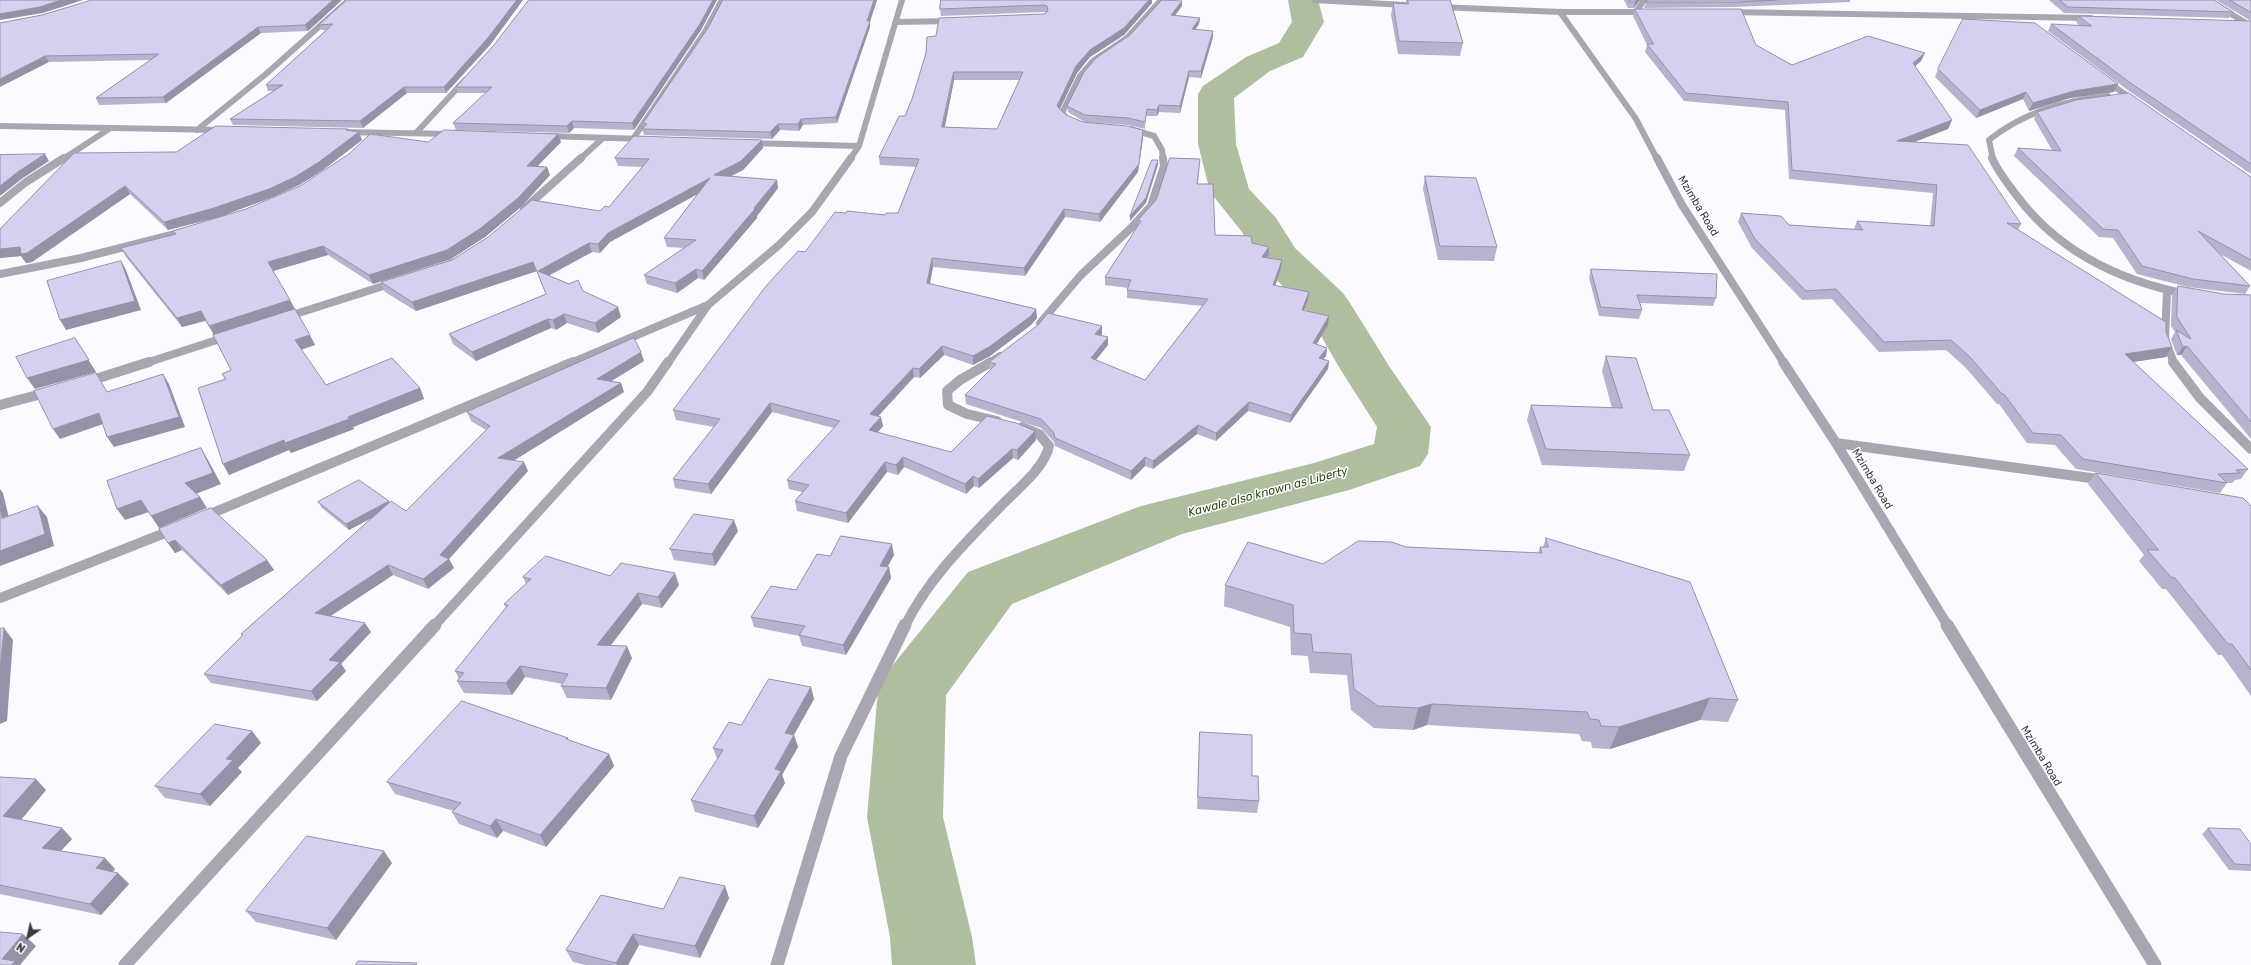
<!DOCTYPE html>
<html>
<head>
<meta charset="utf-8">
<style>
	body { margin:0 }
	#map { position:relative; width:2251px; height:965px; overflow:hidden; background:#fbfaff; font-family:Rubik,sans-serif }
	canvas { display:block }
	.north { position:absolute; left:8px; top:917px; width:40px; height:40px; -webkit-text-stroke:3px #fff; paint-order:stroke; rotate:214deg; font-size:11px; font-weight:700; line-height:16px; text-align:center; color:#3a3841 }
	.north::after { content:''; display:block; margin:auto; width:14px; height:18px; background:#3a3841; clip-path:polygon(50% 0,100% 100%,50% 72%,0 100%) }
</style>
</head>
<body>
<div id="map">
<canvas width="2251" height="965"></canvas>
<div class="north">N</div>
</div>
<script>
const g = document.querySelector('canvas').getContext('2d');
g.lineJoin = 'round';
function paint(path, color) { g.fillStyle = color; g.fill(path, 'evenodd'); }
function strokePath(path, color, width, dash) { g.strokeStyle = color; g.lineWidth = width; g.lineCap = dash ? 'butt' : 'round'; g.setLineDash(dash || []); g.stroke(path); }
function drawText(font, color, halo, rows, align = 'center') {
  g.font = font + ' Rubik,sans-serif'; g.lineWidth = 3; g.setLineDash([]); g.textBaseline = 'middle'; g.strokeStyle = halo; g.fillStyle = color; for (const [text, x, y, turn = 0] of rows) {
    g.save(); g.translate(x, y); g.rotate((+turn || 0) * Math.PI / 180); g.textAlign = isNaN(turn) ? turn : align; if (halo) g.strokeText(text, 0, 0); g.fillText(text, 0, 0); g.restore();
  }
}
paint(new Path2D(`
	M1288 0H1318L1324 22 1303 57 1270 71 1234 98 1236 144 1249 189 1276 218 1295 248 1343 293 1350 303 1389 366 1431 427 1428 454 1420 466 1349 490 1182 534 1012 604 946 695 943 817 972 937 976 965H892L890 937 867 817 878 690 888 671 968 572 1141 506 1314 463 1374 444 1377 427 1339 367 1306 310 1262 265 1242 232 1210 192 1198 144V94L1203 86 1246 57 1279 43 1292 22Z`), '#b0bea0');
strokePath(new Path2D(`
	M1636 12 1644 0
	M896 22 952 21
	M2107 81 2134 101
	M1069 121 1062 113 1080 76 1093 61 1127 38 1161 0
	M0 126 224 130
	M1130 129 1154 136 1162 150 1163 159
	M197 130 266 74 349 0
	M342 132 452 134
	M416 133 465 80
	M546 136 644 139
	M633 139 705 32 722 0
	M750 143 859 146
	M63 159 109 129
	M580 159 603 138
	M850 159 859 146 902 0
	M1993 159 1989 140C2024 112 2064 100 2108 96`), '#a8a6b0', 6);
strokePath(new Path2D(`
	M1992 158C1998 172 2008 184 2017 196 2059 252 2120 281 2187 294
	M0 203 26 182 64 158
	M524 209 581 158
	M0 274 81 258 187 231
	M2167 291 2165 340 2174 363
	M286 317 396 282
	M1040 323 1081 275 1131 228 1151 206 1164 166 1163 158
	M146 363 229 336
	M571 363 708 305
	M668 363 708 305 779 245 812 212 851 158
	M989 363 1000 356`), '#a8a6b0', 8);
strokePath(new Path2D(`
	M991 362 960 380 947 391 948 405 967 414 997 421
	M2173 362 2200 398 2251 449
	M86 382 149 362
	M0 405 49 392
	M1836 443 2105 480
	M203 517 573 362
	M0 598 175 529
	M434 626 647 392 668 362
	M905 626C926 582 964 544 998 509 1014 492 1045 468 1049 446L1039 434 1022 427`), '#a8a6b0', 10);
strokePath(new Path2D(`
	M125 965 435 625
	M777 965 841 756 905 625`), '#a8a6b0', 13);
strokePath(new Path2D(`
	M1314 0 1405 5
	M2208 0 2251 26
	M1439 7 1560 12H1647
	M1560 12 1636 119 1657 159
	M1729 12 2091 18`), '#a8a6b0', 6);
strokePath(new Path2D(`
	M1657 158 1682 205 1784 363`), '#a8a6b0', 8);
strokePath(new Path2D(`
	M1783 362 1836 443 1948 626`), '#a8a6b0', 10);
strokePath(new Path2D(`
	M1947 625 2155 965`), '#a8a6b0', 13);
paint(new Path2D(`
	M342 0 308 31 261 33 166 103 99 105 96 98 150 60 49 62 0 23Z
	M347 0H523L490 45 446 93H407L363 128 233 125 230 119 273 91H268L266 85 326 30H322L319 25Z
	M529 0H717L701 30 634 130 574 128 569 133 456 130 453 123 486 93H458L456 87 494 45Z
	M941 0 1152 3 1124 35 1090 57 1077 73 1060 108 1066 115 1083 122 1143 138 1138 172 1100 222 1065 217 1025 276 933 267 930 284 1036 309 1037 318 1031 325 990 356 973 365 944 355 920 378 914 377 878 416 883 426 877 433 951 452 1036 440 1018 460 1013 458 979 488 974 486 966 494 904 467 898 475 887 472 848 523 797 511 795 501 802 492 789 489 787 480 834 428 772 412 711 494 675 488 673 479 714 427 676 420 673 410 805 252 846 213 885 215 898 213 916 167 880 165 879 157 905 116 912 99 936 36 1044 14 1046 12H1044L941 16 940 9ZM954 80H1019L997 129 945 127Z
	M1406 0H1450L1463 43 1460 56 1398 54 1391 15 1393 3 1406 4Z
	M1624 0H1640L1634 8H1628Z
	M1647 0H1850V2L1735 7 1644 8Z
	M2049 0H2214L2233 12 2229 18 2064 13Z
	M2216 0H2251V174L2129 91 2048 31 2051 24 2080 26 2076 22 2079 16 2251 21Z
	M1182 6 1175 15 1200 18 1199 24 1195 29 1213 37 1201 78 1189 77 1180 113 1159 112 1157 116H1146L1145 129 1128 125 1085 122 1068 112 1067 106Z
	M1635 9 1756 45 1792 65 1925 53 1921 61 1915 66 1952 120 1948 129 1913 142 2021 224 2018 230 2166 332 2172 347 2166 357 2133 362 2248 469 2241 479 2235 480 2232 483H2227L2220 493 2076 469 2055 445 2027 443 1999 404H1997L1965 367 1946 350 1879 352 1832 299 1802 300 1752 248 1738 222 1741 213 1789 225 1854 229 1857 221 1930 226 1933 193 1789 179 1785 110 1684 101 1645 52 1647 45 1633 16Z
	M870 22V27L837 123 803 125 799 131 780 130 772 139 644 135 642 129 644 127 643 123 708 28Z
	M1938 69 2118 84 2114 92 2070 98 2029 111 2023 99 1976 118 1935 77Z
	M2037 112 2251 177V271L2220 254 2250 286 2245 294 2188 287 2137 274 2113 238 2099 237 2014 156 2018 148 2052 150 2034 119Z
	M349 131 362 140 323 170 299 185 273 197 219 217 168 230 130 194 32 262 26 263 21 256 0 258V229L176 152Z
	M428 142H561L537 166 547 167 550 175 521 207 485 237 451 259 373 284 328 255 273 271 315 345 301 350 326 385 420 388 424 399 353 427 354 429 291 453 289 450 229 475 223 464 225 379 222 374 231 370 214 335 206 321 182 327 126 257 121 248 175 234 173 231 246 209Z
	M763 148 743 170 730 176 777 180 778 188 757 216V218L704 280 698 278 677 293 647 284 644 275 684 248 667 247 664 238 698 194 610 242 600 253 592 252 549 275 583 291 621 317 598 333 567 323 556 330 551 328 476 361 453 344 449 334 546 294 537 271 416 311 385 292 381 282 600 211 609 207 642 167 618 166 615 158Z
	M1200 159 1198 184 1215 235 1252 243 1269 255 1267 258 1281 268 1275 286 1309 292 1308 300 1304 311 1328 325 1316 344 1327 348 1326 356 1323 359 1329 361 1328 369 1290 423 1248 411 1216 441 1197 434 1153 469 1145 466 1131 480 1055 446 1054 442 1041 428 966 404 965 395 990 370 989 362 1102 334 1101 335 1108 345 1096 360 1145 380 1202 306 1127 298V290L1128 288 1105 285V277L1138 226V220Z
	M1425 176 1497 247 1494 261 1438 260 1423 189Z
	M1591 269 1716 298 1713 306 1640 303 1642 310 1639 319 1599 316 1589 278Z
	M2178 286 2224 294 2251 295V439L2181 355H2177L2171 339 2175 332 2171 326 2172 295Z
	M1606 356 1653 410 1690 455 1684 471 1542 465 1527 420 1531 405 1612 408 1602 371Z
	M644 361 611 381 621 383 624 392 513 461 528 471 449 559 454 568 428 589 393 575 331 616 371 632 341 664 346 671 317 701 211 683 204 674 242 636 241 634 372 518 349 530 322 508 318 502H390L406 511 486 430 471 421 467 412Z
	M2096 473 2251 506V696L2222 655H2218L2166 589H2162L2139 561 2144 555 2088 484Z
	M211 508 267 560 274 570 228 595 182 550 175 553 168 543Z
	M738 531 715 566 674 560 670 549Z
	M1546 538 1738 700 1728 722 1700 720 1610 749 1592 748 1591 742 1582 741 1579 734 1427 725 1413 730 1374 728 1351 710 1347 675 1310 673 1308 656 1291 655 1290 627 1224 606 1225 585 1323 564 1406 547 1538 553 1540 547H1543Z
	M894 555 887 567H889L891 578 846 655 802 646 799 636 754 627 751 617 796 590 830 556Z
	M610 576 679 585 662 608 642 604 611 645 632 658 611 700 567 698 561 686 563 684 525 677 512 695 464 693 457 681 459 679 455 671 506 608 504 604 526 584 523 577Z
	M811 687 814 699 794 735 798 747 782 775 785 783 758 828 695 812 691 800 717 759 713 748 741 725Z
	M252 731 261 743 238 768 242 772 210 806 165 798 155 786Z
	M1200 732 1259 801 1257 813 1197 809Z
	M569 740 609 754 614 766 546 847 503 831 497 838 459 824 452 812 454 811 395 794 387 782Z
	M0 777 46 790 21 820 62 828 72 839 61 851 105 858 115 869 113 872 118 873 129 884 101 915 0 894Z
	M2208 828 2251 844V871L2229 870 2202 834Z
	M392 863 336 940 256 922 246 911Z
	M725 886 729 898 700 958 639 945 628 965H586L573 962 566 950 663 909Z`), '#b9b2ce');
paint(new Path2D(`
	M61 0H83L43 13 0 20V14Z
	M333 0H342L308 31 305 25Z
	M517 0H523L490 45 446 93 444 87Z
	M713 0H717L701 30 634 130 632 123Z
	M874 0H877L870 22V27L837 123 836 117Z
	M1149 0H1152V3L1124 35 1090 57 1077 73 1058 113 1057 106 1076 66 1090 50Z
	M1637 0H1640L1634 8 1635 2Z
	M1182 1V6L1171 21V15Z
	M1200 18 1199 24 1192 35V29Z
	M258 27 261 33 166 103 163 97Z
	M1213 31V37L1201 78V71Z
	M1925 53 1921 61 1910 71 1913 63Z
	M45 56 49 62 0 87V79Z
	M1189 71V77L1180 113V106Z
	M954 72V80L943 135 942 127Z
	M2118 84 2114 92 2070 98 2029 111 2033 103 2074 91Z
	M404 87 407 93 363 128 360 121Z
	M2026 92 2023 99 1976 118 1980 110Z
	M1159 105V112L1157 116V110Z
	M801 119 803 125 799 131 798 124Z
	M1952 120 1948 129 1894 150 1897 141Z
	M572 121 574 128 569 133 567 126Z
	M778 124 780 130 772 139 770 132Z
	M1143 130V138L1138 172 1100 222 1099 214Z
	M359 132 362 140 323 170 299 185 273 197 219 217 168 230 164 222Z
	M558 134 561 142 530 174 527 166Z
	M762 140 763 148 743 170 716 184 714 175Z
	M45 154 49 161 23 178 0 196V186L19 171Z
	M1158 160V165L1146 203 1130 221V216Z
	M547 167 550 175 521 207 485 237 451 259 373 284 369 275Z
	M710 178 712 186 610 242 600 253 598 244 608 233Z
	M777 180 778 188 757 216V218L704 280 702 271Z
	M125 186 130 194 32 262 26 263 21 256 0 258V249Z
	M1064 209 1065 217 1025 276 1024 268Z
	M589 243 592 252 541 280 538 271Z
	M323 246 328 255 273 271 268 262Z
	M1269 247V255L1261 265 1262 257Z
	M932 258 933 267 928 292 927 283Z
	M1282 260 1281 268 1273 293V285Z
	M121 261 126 270 141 310 66 330 60 320Z
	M533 262 537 271 416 311 412 302Z
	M696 269 698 278 677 293 675 283Z
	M1309 292 1308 300 1301 318 1302 310Z
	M290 300 295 309 214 335 209 326Z
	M618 307 621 317 598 333 595 323Z
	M1036 309 1037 318 1031 325 990 356 973 365V356Z
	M201 311 207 320 182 327 177 318Z
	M564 314 567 323 556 330 553 320Z
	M1329 316 1328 325 1312 352 1313 343Z
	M548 319 551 328 476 361 472 352Z
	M1102 326V334L1095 342V334Z
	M310 335 315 345 300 350 295 340Z
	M1108 337V345L1091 366V358Z
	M75 338 96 372 35 389 27 378Z
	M942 346 944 355 920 378 919 369Z
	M2187 346 2181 355H2177L2183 347Z
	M2172 347 2166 357 2119 364 2125 354Z
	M1327 348 1326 356 1318 366 1319 358Z
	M641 352 644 361 600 388 597 379Z
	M1329 361 1328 369 1290 423 1291 415Z
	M913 368 914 377 872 423 870 414Z
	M163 374 169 384 185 427 114 447 107 437Z
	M621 383 624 392 502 468 498 458Z
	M420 388 424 399 353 427 354 429 291 453 285 443 348 417Z
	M1249 402 1248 411 1216 441V433Z
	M770 403 772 412 711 494 708 484Z
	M99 413 106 423 60 439 53 429Z
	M881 417 883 426 871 440 869 430Z
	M1198 425 1197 434 1153 469V461Z
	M1035 431 1036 440 1018 460 1017 450Z
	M284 440 289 450 229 475 223 464Z
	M201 448 208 460 221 484 193 495 185 483Z
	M1012 449 1013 458 979 488 978 479Z
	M903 457 904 467 898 475 896 465Z
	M1145 457V466L1131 480V471Z
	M524 462 528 471 449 559 454 568 428 589 423 579 440 555Z
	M885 462 887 472 848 523 846 513Z
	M973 476 974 486 966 494 965 484Z
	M0 489 3 493 12 530 2 518 0 507Z
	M200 497 207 508 159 528 151 516Z
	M141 500 149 512 125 520 117 509Z
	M389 501 392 507 349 530 346 524Z
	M38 506 47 517 54 546 0 566V551Z
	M734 520 738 531 715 566 712 554Z
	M175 540 182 550 175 553 168 543Z
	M892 544 894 555 882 577 880 566Z
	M267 560 274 570 228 595 221 585Z
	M388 565 393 575 321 622 315 613Z
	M889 567 891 578 846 655 843 645Z
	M675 573 679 585 662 608 658 597Z
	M638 593 642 604 602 657 597 645Z
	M365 623 371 632 341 664 346 671 317 701 311 691 329 660Z
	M4 628 13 640 7 721 0 724V670Z
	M627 646 632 658 611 700 606 688Z
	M520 666 525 677 512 695 506 683Z
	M811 687 814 699 788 745 785 733Z
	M1710 698 1700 720 1610 749 1619 727Z
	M1432 704 1427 725 1413 730 1418 708Z
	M252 731 261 743 238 768 242 772 210 806 200 794 226 759Z
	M794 735 798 747 782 775 785 783 758 828 754 816 775 769Z
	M609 754 614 766 546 847 540 835Z
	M36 779 46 790 14 828 3 816Z
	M496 819 503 831 497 838 490 826Z
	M62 828 72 839 53 859 42 848Z
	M384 851 392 863 336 940 327 928Z
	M105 858 115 869 107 879 96 868Z
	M118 873 129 884 101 915 90 904Z
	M725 886 729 898 700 958 695 946Z
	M23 934 36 946 20 965H8L2 959Z
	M633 934 639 945 628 965H618L616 963Z`), '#9691a7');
const building = new Path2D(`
	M0 0H61L40 7 0 14Z
	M92 0H333L305 25 258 27 163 97 96 98 159 54 45 56 0 79V23L42 15Z
	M347 0H517L487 39 444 87H404L360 121 230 119 283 85H266L333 24 319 25Z
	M529 0H713L700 24 632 123 572 121 567 126 453 123 492 87H456L494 45Z
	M723 0H874L867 21H870L836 117 801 119 798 124H778L770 132 642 129 647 124 643 123 708 28Z
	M941 0H1149L1124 28 1090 50 1076 66 1057 106 1066 115 1083 122 1127 126 1143 130 1139 164 1099 214 1064 209 1024 268 932 258 927 283 1036 309 1031 316 989 347 973 356 942 346 919 369 913 368 870 414 881 417 869 430 951 452 987 416 1016 423 1035 431 1017 450 1012 449 978 479 973 476 965 484 903 457 896 465 885 462 846 513 795 501 809 485 787 480 840 421 770 403 708 484 673 479 720 419 673 410 766 286 798 251 805 252 835 212 846 213 847 211 885 215 886 213H898L919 159 879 157 899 116H905L912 99 926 53 927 37 936 36 939 18 1044 14 1048 11 1047 6 1044 5 940 9ZM954 72H1023L997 129 942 127Z
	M1162 0 1182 1 1171 15 1200 18 1192 29 1213 31 1201 71H1189L1180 106 1159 105 1157 110 1147 109 1145 122 1128 118 1085 115 1067 106 1084 72 1096 58 1130 35Z
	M1408 0H1450L1463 43 1399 41 1393 3 1408 4Z
	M1629 0H1637L1635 2H1630Z
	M1647 0H1777L1737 2H1646Z
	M2060 0H2214L2233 12 2068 7Z
	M2230 0H2251V12Z
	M1635 9H1741L1756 45 1792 65 1868 36 1925 53 1913 63 1952 120 1897 141 1968 145 2021 224 2007 223 2166 322V332L2172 347 2125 354 2248 469 2236 470 2240 473 2218 474 2227 483 2083 459 2061 435 2033 433 2004 394H2002L1970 357 1951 340 1884 342 1836 289 1806 291 1755 239 1741 213 1781 216 1789 225 1863 230 1857 221 1934 226 1937 185 1792 170 1788 102 1686 93 1647 44H1653Z
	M2079 16 2251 21V164L2132 84 2051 24 2091 26Z
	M1963 19 2035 23 2118 84 2074 91 2033 103 2026 92 1980 110 1938 69Z
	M2129 93 2251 177V260L2198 231 2250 286 2193 279 2142 266 2118 230 2103 229 2018 148 2061 151 2037 112 2076 100Z
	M216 126 348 129 346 130 359 132 319 162 295 177 269 189 214 208 164 222 125 186 27 253 21 254 20 247 0 249V229L74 153 176 152Z
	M444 130 558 134 527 166 547 167 518 198 481 228 447 250 369 275 323 246 268 262 290 300 209 326 201 311 177 318 121 248 176 234 173 231 246 209 300 186 349 154 370 134 428 142Z
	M634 136 762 140 741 161 714 175 777 180 754 208 755 209 702 271 696 269 675 283 644 275 696 240 664 238 710 178 608 233 598 244 589 243 538 271 569 284 578 280 583 291 618 307 595 323 564 314 553 320 548 319 472 352 449 334 546 294 533 262 412 302 381 282 452 260 488 237 532 200 600 211 605 206 609 207 649 159 615 158Z
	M45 154 19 171 0 186V155Z
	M1170 158 1200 159 1197 184H1213L1215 235 1251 236 1252 243 1269 247 1262 257 1282 260 1273 285 1309 292 1302 310 1329 316 1313 343 1327 348 1319 358 1329 361 1291 415 1249 402 1216 433 1198 425 1153 461 1145 457 1131 471 1055 438 1054 433 1041 419 965 395 996 364 989 362 1038 325 1048 313 1102 326 1095 334 1108 337 1091 358 1145 380 1208 299 1127 290 1131 280 1105 277 1141 221 1138 220 1156 200Z
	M1152 160H1158L1146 198 1130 216Z
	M1425 176 1476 178 1497 247 1440 246Z
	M121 261 135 301 60 320 47 281Z
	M1591 269 1717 274 1716 298 1637 295 1642 310 1601 307Z
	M2178 286 2224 294 2251 295V422L2187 346 2183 347 2176 330 2191 339 2177 317Z
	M295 309 310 335 295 340 326 385 392 358 420 388 348 417 349 419 285 443 284 440 223 464 198 388 226 379 222 374 231 370 213 335Z
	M75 338 89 360 27 378 16 357Z
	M634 338 641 352 597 379 621 383 498 458 524 462 440 555 449 559 423 579 388 565 315 613 365 623 329 660 340 662 311 691 204 674 243 635 241 634 391 501 406 511 490 426 467 412Z
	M1606 356 1636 358 1653 410H1669L1690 455 1546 449 1531 405 1622 408Z
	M96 373 107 392 163 374 179 417 107 437 99 413 53 429 34 391Z
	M201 448 213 473 185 483 200 497 151 516 141 500 117 509 107 481Z
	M2096 473 2243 498 2251 506V670L2232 644H2228L2175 578 2171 577 2147 550H2158Z
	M359 480 389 501 346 524 318 502Z
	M38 506 45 534 0 551V507L2 518Z
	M211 508 267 560 221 585 175 540 168 543 159 529Z
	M694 514 734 520 712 554 670 549Z
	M841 536 892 544 880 566 889 567 843 645 799 635 805 626 751 617 771 586 796 590 817 554 830 556Z
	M1546 538 1690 582 1738 700 1710 698 1619 727 1601 726 1599 720 1590 719 1587 712 1432 704 1418 708 1378 706 1354 689 1351 654 1313 652 1311 634 1294 633 1293 605 1225 585 1248 542 1323 564 1358 541 1392 542 1406 547 1542 553 1540 547H1548Z
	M546 556 610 576 621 563 675 573 658 597 638 593 597 645 627 646 606 688 561 686 568 674 520 666 506 683 457 681 464 673 455 671 508 605 504 604 531 579 523 577Z
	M4 628 0 670V629Z
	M769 679 811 687 785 733 794 735 775 769 781 771 754 816 691 800 723 750 713 748 729 722 741 725Z
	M462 701 568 738 566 739 609 754 540 835 496 819 490 826 452 812 461 803 387 782Z
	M215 724 252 731 226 759 233 760 200 794 155 786Z
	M1200 732 1252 735V776H1258L1259 801 1198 797Z
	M0 777 36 779 3 816 62 828 42 848 105 858 96 868 118 873 90 904 0 885Z
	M2208 828 2240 829 2251 844V865L2235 864Z
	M307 836 384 851 327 928 246 911Z
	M680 877 725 886 695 946 633 934 616 963 566 950 601 895 663 909Z
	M0 932 23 934 2 959 15 961 12 965H0Z
	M358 961 417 963 416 965H356Z`);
paint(building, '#d7cfef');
strokePath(building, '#9691a7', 1);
drawText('11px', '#3a3841', '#fff', [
	["Mzimba Road",1698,206,59],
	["Mzimba Road",1872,479,59],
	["Mzimba Road",2041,756,59]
]);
drawText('italic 12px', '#37491b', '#fff', [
	["Kawale also known as Liberty",1268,492,-15]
]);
</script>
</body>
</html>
